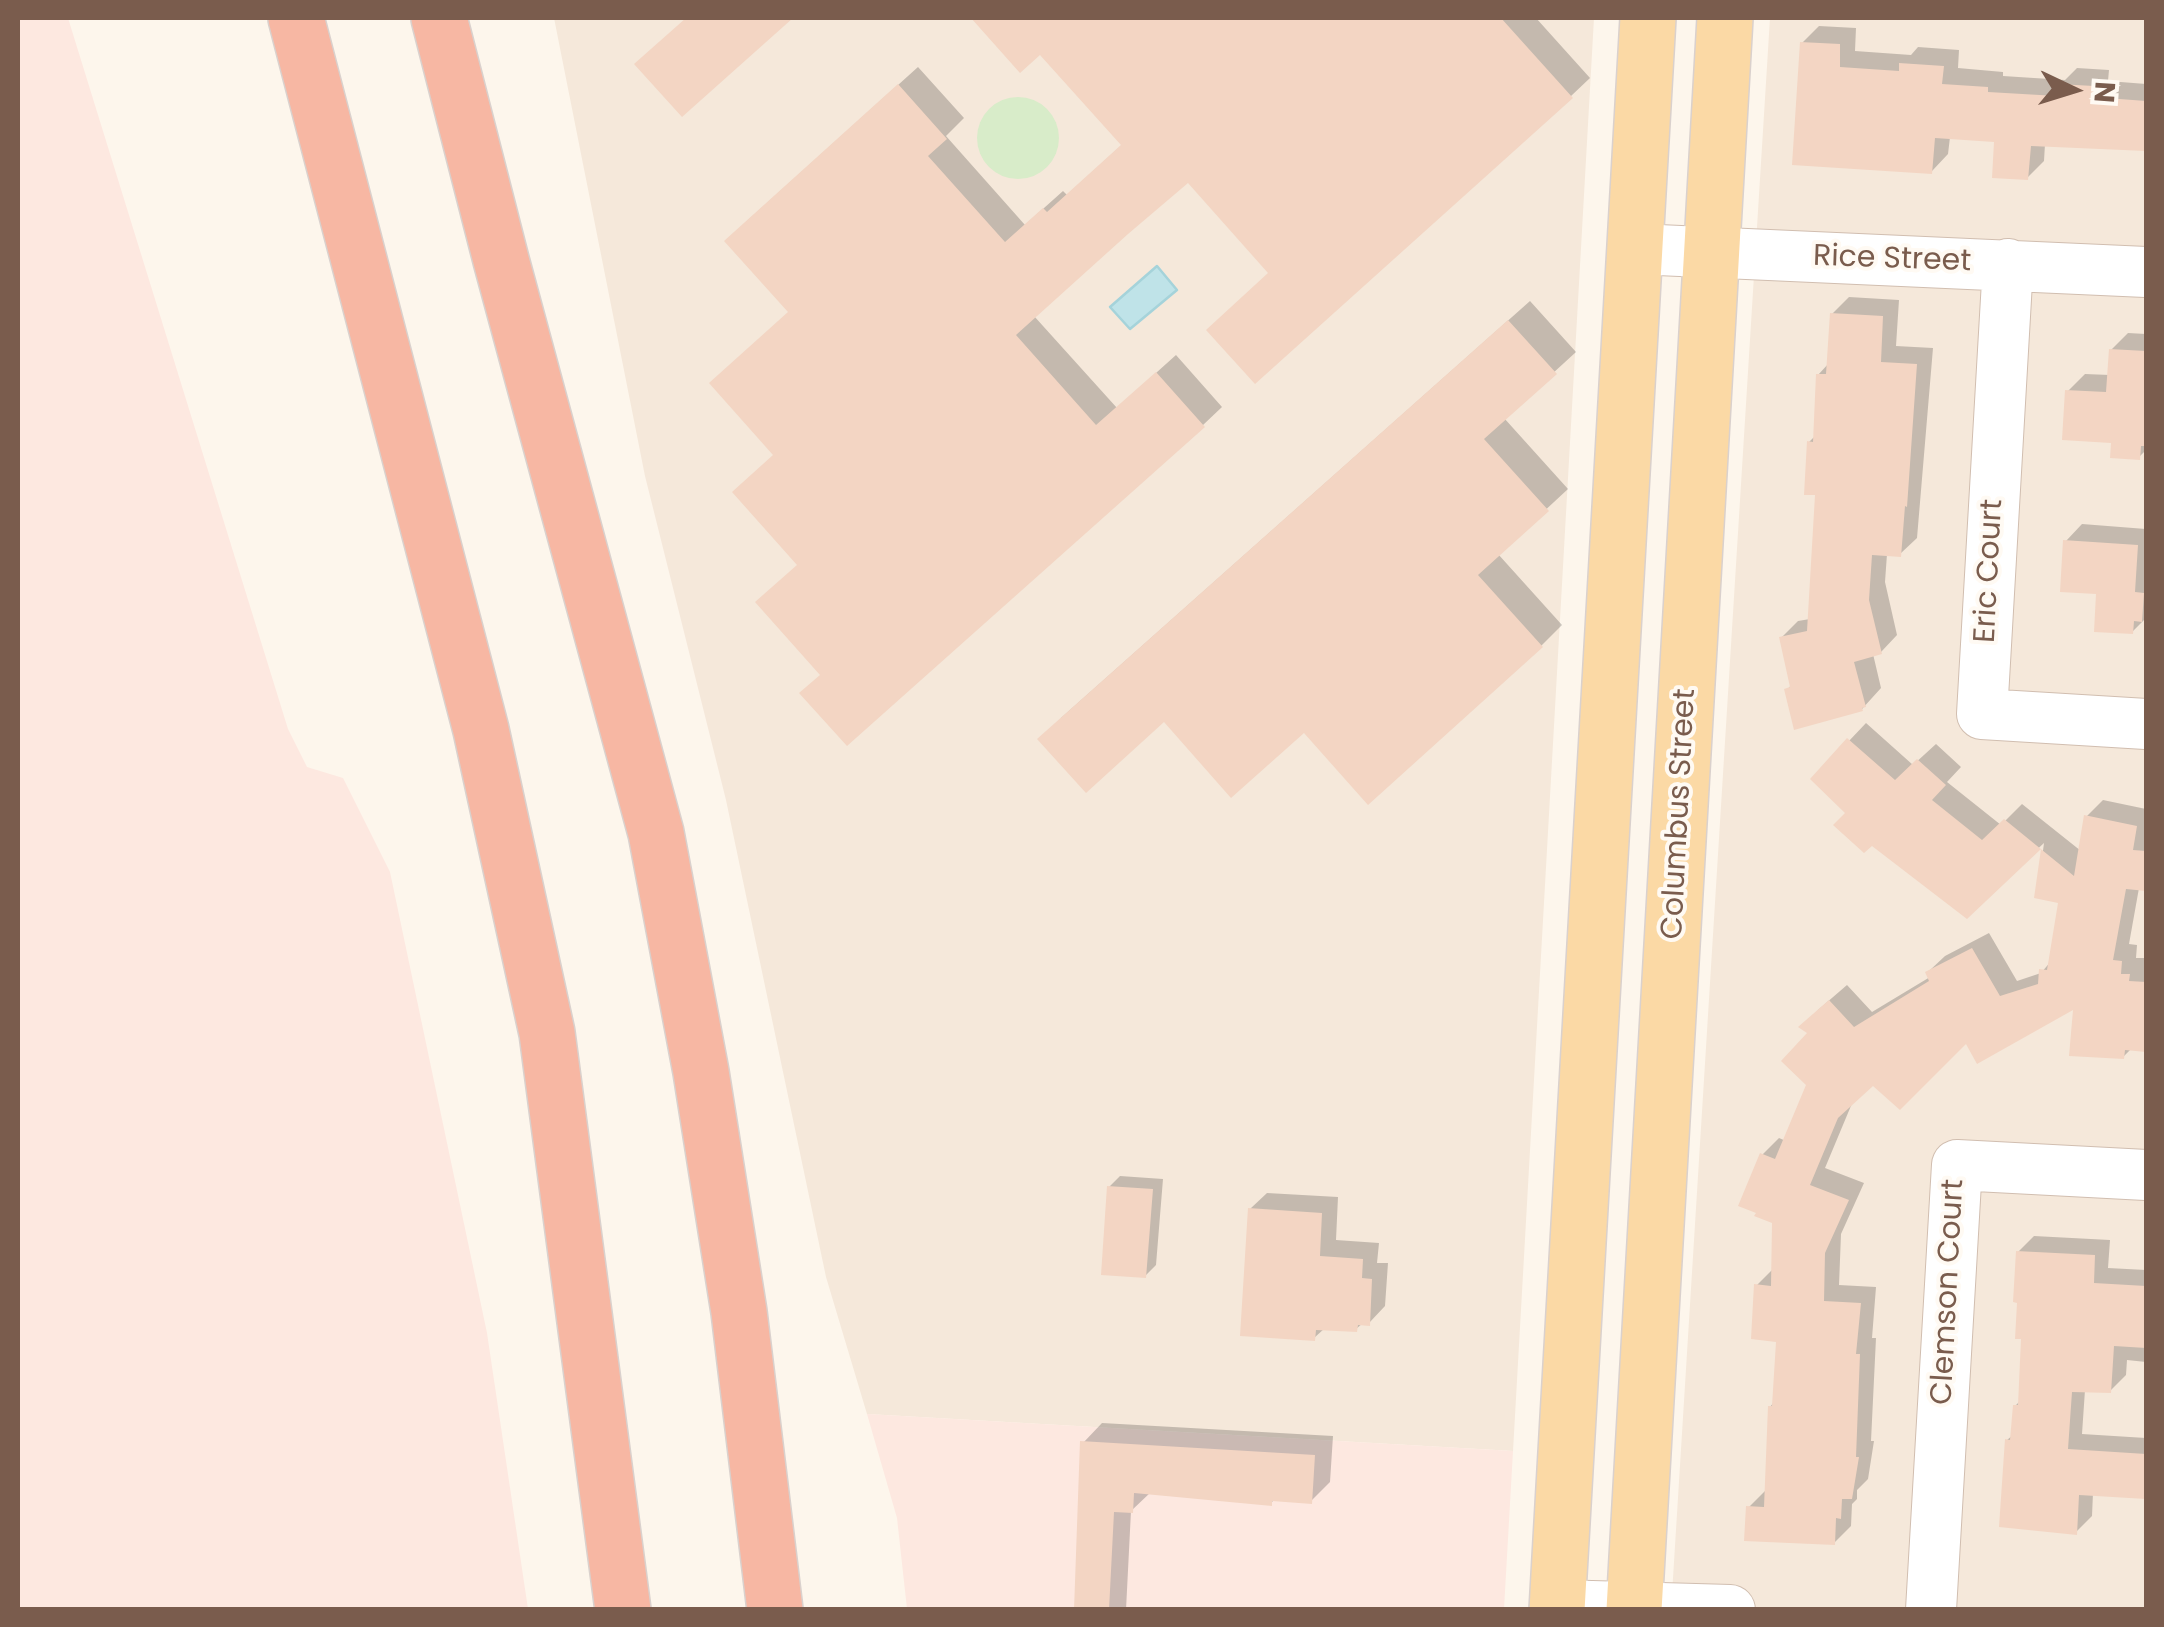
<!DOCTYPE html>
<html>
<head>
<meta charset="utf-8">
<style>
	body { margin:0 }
	#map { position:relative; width:2164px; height:1627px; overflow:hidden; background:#fdf6ec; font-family:Poppins,sans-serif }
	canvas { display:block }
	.frame { position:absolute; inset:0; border:20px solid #7a5c4d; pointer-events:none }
	.north { position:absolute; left:2024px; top:40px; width:100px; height:100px; -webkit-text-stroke:8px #fffaf3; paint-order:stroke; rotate:94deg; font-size:28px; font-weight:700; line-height:40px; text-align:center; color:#7a5c4d }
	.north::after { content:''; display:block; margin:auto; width:35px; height:45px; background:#7a5c4d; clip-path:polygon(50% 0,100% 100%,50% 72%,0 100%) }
</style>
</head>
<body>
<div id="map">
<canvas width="2164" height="1627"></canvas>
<div class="frame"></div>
<div class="north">N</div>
</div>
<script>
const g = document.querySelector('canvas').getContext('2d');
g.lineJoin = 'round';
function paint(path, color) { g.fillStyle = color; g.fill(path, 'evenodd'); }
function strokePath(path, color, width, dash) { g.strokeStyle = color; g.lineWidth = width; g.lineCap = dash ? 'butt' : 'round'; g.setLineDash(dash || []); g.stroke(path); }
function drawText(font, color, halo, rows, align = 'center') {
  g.font = font + ' Poppins,sans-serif'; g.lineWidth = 8; g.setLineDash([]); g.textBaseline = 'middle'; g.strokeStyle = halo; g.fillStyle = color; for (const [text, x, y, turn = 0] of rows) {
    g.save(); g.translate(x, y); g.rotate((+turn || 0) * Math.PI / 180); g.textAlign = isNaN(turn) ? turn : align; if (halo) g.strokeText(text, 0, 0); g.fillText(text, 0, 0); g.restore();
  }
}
paint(new Path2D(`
	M554 18H1594L1513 1451 867 1414 826 1277 726 800 645 476Z
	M1770 18H2146V1609L1671 1610Z`), '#f5e8da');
paint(new Path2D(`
	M18 18H68L288 729 307 767 343 778 390 872 487 1333 528 1609H18Z
	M867 1414 1513 1451 1504 1609H907L897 1518Z`), '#fde8e0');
paint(new Path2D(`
	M977 138a41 41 0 1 1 82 0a41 41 0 1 1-82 0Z`), '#d8ecc9');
const water = new Path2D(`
	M1157 266 1177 290 1130 329 1110 307Z`);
paint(water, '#bfe3e8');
strokePath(water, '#a5d3da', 2.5);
paint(new Path2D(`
	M688 18H789L682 113 654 48Z
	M978 18H1536L1590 78 1571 96 1271 272 1188 180 1034 316 1117 408 1176 355 1222 407 1203 425 823 674 776 454 791 311 746 222 918 67 964 118 946 136 1025 225 1063 191 1067 195 1123 144 1041 52 976 19Z
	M1819 26 1856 28 1855 51 1911 55 1918 47 1959 50 1958 68 2003 72V76L2065 80 2077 68 2109 70 2108 81 2146 84V148L2045 144 2044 161 2027 178 1996 140 1950 137 1948 154 1932 171 1802 43Z
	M1849 297 1899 300 1896 346 1933 348 1917 538 1900 554H1887L1885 582 1897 635 1881 652 1873 654 1881 688 1862 709 1787 690 1792 684 1781 638 1798 621 1810 619 1817 493 1809 442 1815 436 1818 375 1829 363 1832 314Z
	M1530 301 1576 352 1504 418 1568 489 1498 554 1562 625 1541 646 1304 729 1164 719 1061 718Z
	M2128 333 2146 334V450L2139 457 2114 441 2068 391 2085 374 2110 375 2111 350Z
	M2082 524 2146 529V618L2132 632 2099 592 2066 541Z
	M1866 723 1913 765 1936 744 1961 767 1947 782 2001 825 2022 804 2081 851 2087 816 2103 800 2146 809V888H2139L2129 944 2137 945 2136 958H2145L2146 965V1049L2132 1048 2123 1057 2075 1006 1966 1040 1873 1082 1853 1101 1825 1168 1864 1183 1841 1234 1839 1285 1876 1287 1872 1338H1876L1871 1441H1874L1868 1479 1857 1490V1499L1852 1504 1851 1526 1834 1543 1749 1507 1767 1489 1770 1407 1774 1402 1779 1340 1757 1285 1773 1269 1774 1222 1762 1155 1779 1138 1786 1141 1809 1084 1811 1033 1818 1010 1847 985 1872 1012 1930 977 1928 972 1945 956 1989 933 2017 981 2041 973 2052 960 2061 901 2037 896 2044 843 1967 915 1848 813 1813 779Z
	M1120 1176 1163 1179 1156 1265 1145 1276 1109 1187Z
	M1267 1193 1338 1197 1336 1240 1379 1243 1377 1263H1388L1385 1306 1369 1323H1363L1356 1329 1325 1328 1314 1338 1250 1209Z
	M2034 1236 2110 1240 2108 1268 2146 1270V1362L2127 1360 2126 1375 2110 1391 2085 1390 2082 1434 2146 1438V1496L2093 1493 2092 1516 2076 1532 2007 1440 2013 1435 2015 1406 2021 1400 2024 1337 2018 1252Z
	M1102 1423 1333 1436 1330 1482 1311 1501 1275 1499 1271 1503 1151 1492 1131 1511 1126 1610H1077L1083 1443Z`), '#0003');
paint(new Path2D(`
	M686 18H793L682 117 634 64Z
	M971 18H1501L1573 98 1255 384 1206 330 1268 273 1188 183 1128 234 1016 335 1096 425 1156 372 1205 427 847 746 799 693 820 675 755 602 797 565 732 492 773 455 709 383 788 312 724 241 898 84 947 139 928 156 1005 242 1043 208 1047 212 1121 145 1040 55 1020 73Z
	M1800 42 1840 44V67L1899 71V63L1944 66 1942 84 1988 87V92L2057 96V84L2094 86 2093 97 2146 101V151L2031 146 2028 180 1992 178 1994 142 1935 138 1932 174 1792 165Z
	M1830 313 1883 316 1881 362 1917 364 1907 507 1905 506 1901 557 1872 555 1869 600 1882 654 1854 662 1866 707 1862 708 1863 711 1794 730 1784 689 1790 687 1779 637 1807 631 1815 495H1804L1807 441 1813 442 1816 374H1826Z
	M1508 320 1557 374 1484 439 1549 511 1478 575 1543 647 1368 805 1304 733 1231 798 1164 722 1086 793 1037 739Z
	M2109 349 2146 351V431L2145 446H2141L2140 460 2110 458 2111 443 2062 440 2065 390 2106 392Z
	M2063 540 2138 545 2135 592 2144 593 2142 622 2134 621 2133 634 2094 632 2096 594 2060 592Z
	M1847 738 1895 780 1917 759 1946 785 1932 800 1982 840 2004 819 2074 876 2084 815 2137 826 2133 850 2146 851V891L2126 889 2113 960 2122 961 2121 974H2130L2129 981 2146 982V1052L2125 1050 2124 1059 2069 1056 2073 1010 1977 1064 1966 1044 1900 1110 1873 1086 1838 1118 1810 1185 1849 1200 1825 1253 1824 1301 1861 1303 1856 1354H1860L1856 1457H1859L1852 1499H1842L1841 1519 1836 1518 1835 1545 1744 1541 1746 1506 1764 1507 1768 1406H1772L1776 1342 1751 1339 1754 1284 1771 1286 1772 1223 1754 1216 1756 1213 1738 1206 1760 1153 1775 1159 1806 1085 1781 1061 1807 1033 1798 1027 1829 1000 1854 1027 1929 981 1925 972 1972 948 2000 996 2038 984 2039 969 2047 970 2058 903 2034 898 2041 849 1967 919 1872 846 1864 853 1833 825 1845 813 1810 779Z
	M1107 1186 1153 1189 1146 1278 1101 1275Z
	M1248 1208 1322 1213 1320 1256 1363 1259 1362 1278 1372 1279 1370 1326 1358 1325 1357 1332 1316 1330 1315 1341 1240 1336Z
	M2016 1251 2095 1255 2094 1283 2146 1286V1348L2114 1346 2111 1393 2072 1392 2068 1449 2146 1454V1499L2079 1495 2077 1535 1999 1527 2005 1439 2010 1440 2013 1405H2018L2021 1339H2015L2017 1303 2013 1302Z
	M1080 1441 1315 1455 1312 1504 1272 1501V1506L1134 1493 1133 1513 1114 1512 1109 1610H1074Z`), '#f3d5c3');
const minor = new Path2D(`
	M1636 249 2146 272
	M2008 264 1982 714 2146 724
	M1557 1605 1730 1610
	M1931 1610 1957 1165 2146 1175`);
const major = new Path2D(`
	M1557 1610 1648 18
	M1634 1610 1725 18`);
const highway = new Path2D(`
	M296 18 481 730 547 1033 623 1610
	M439 18 501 260 656 833 701 1072 739 1312 775 1610`);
strokePath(minor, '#d1beb0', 52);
strokePath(major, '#dad1cd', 58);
strokePath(highway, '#dad1cd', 58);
strokePath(minor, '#fff', 50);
strokePath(major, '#fbd9a5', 55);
strokePath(highway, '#f7b7a3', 55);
drawText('30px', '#7a5c4d', '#fffaf3', [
	["Rice Street",1892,260,2],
	["Eric Court",1990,571,-87],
	["Columbus Street",1680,814,-87],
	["Clemson Court",1949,1292,-87]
]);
</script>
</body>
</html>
